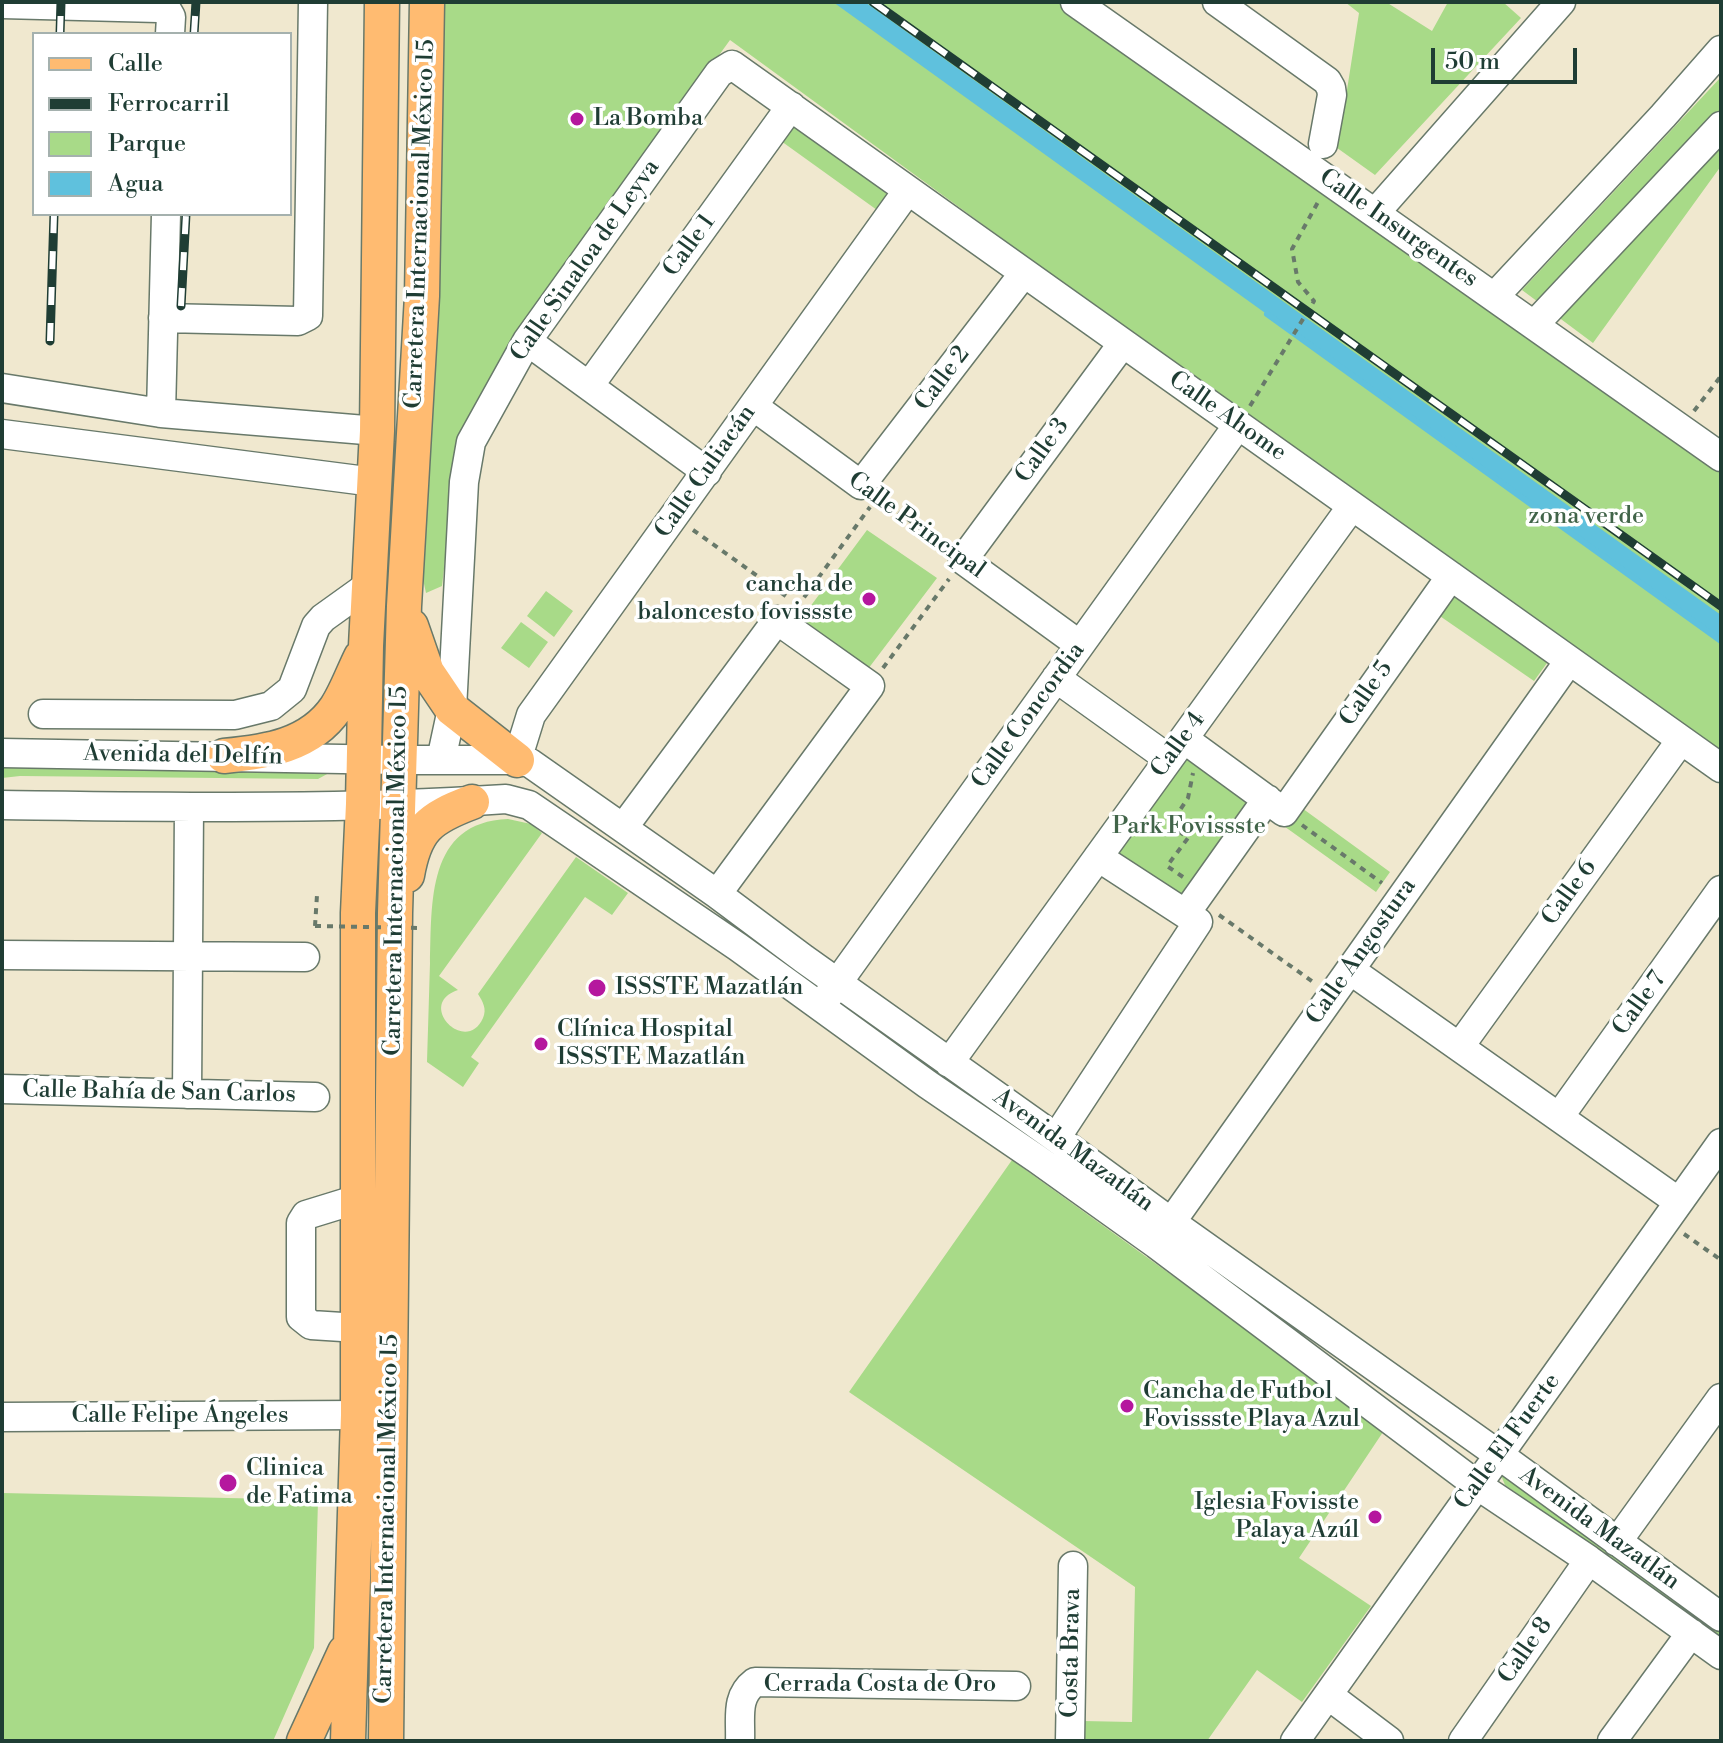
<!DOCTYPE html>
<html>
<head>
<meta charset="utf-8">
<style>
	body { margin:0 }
	#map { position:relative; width:1723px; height:1743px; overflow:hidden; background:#f0e8cf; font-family:"Libre Bodoni",serif }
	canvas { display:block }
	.frame { position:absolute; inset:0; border:4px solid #1f3d34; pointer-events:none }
	.legend { position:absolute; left:32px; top:32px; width:260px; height:184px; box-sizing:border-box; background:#fff; border:2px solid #a5b1ae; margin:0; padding:10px 14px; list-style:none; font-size:24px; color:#1f3d34 }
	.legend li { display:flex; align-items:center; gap:16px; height:40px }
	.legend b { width:40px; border:2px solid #a5b1ae }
	.scale { position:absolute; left:1431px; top:48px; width:146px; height:36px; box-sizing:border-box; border:4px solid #1f3d34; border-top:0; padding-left:10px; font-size:24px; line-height:28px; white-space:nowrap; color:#1f3d34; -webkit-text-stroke:6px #fff; paint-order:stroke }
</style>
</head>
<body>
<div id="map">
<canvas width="1723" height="1743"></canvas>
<div class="frame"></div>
<ul class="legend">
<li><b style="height:10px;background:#ffbb71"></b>Calle</li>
<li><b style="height:10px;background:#1f3d34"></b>Ferrocarril</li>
<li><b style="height:22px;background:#a8da88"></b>Parque</li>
<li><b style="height:22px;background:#5fc1dd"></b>Agua</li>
</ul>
<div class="scale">50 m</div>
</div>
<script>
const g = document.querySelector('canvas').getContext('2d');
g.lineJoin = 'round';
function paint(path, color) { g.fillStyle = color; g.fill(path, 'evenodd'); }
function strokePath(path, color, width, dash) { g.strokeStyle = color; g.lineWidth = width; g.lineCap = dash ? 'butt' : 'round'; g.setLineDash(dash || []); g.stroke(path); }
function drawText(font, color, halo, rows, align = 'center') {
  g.font = font + ' "Libre Bodoni",serif'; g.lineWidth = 7; g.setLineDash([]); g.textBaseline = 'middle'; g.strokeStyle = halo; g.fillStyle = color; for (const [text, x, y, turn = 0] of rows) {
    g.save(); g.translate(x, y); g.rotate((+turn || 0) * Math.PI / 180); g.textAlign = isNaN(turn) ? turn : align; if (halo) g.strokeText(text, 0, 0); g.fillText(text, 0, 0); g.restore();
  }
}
paint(new Path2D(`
	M436 2H1067L1721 467V763L730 40 513 340 459 440 442 586 426 593 421 570Z
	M1345 2H1386L1432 31 1448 2H1503L1521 18 1375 175 1333 145 1342 122 1359 13Z
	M1721 77V166L1593 343 1522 290Z
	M798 117 895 186 877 210 781 141Z
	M867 530 937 578 868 669 801 619Z
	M1456 582 1555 652 1534 681 1434 612Z
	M546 591 573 611 554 637 527 616Z
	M521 622 548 642 529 668 501 648Z
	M1191 746 1266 796 1185 909 1112 857Z
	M2 759 321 767 329 773 318 779 20 776 2 778Z
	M1295 803 1390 872 1376 892 1281 824Z
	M508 819 531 824 542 833 439 976 458 990C415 1004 466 1056 483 1018 487 1009 483 1002 478 994L576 857 628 893 612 915 585 897 471 1057 479 1063 463 1087 427 1062C428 1029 429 996 430 963 432 904 426 822 508 819Z
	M1012 1160 1385 1429 1299 1558 1371 1606 1302 1702 1257 1670 1207 1741H1082L1083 1721 1132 1722 1135 1587 849 1392Z
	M1500 1473 1721 1624V1638L1505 1485Z
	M2 1493 318 1500 314 1648 273 1741H2Z`), '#a8da88');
paint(new Path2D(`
	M833 2H865L1721 615V641Z`), '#5fc1dd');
strokePath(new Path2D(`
	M1267 314 1721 641`), '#5fc1dd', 6);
const minor = new Path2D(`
	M1075 2 1721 457
	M1217 2 1327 81 1331 88 1332 95 1323 144
	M2 4 158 8 167 10 171 17 170 34
	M1375 213 1561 2
	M1494 297 1663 116 1721 50
	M163 318 298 321 308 316 313 2
	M1534 325 1721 126
	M527 341 707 472
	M589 386 791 106
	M2 388 161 413 377 431
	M753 406 861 485 1024 273
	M161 413 166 214
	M2 434 374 482
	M1080 645 963 560 1123 343
	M1056 678 1169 759
	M43 714 235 715 271 706 292 689 316 626 323 618 369 585
	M1184 739 1284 812 1451 576
	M2 753 399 760H517L530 763 717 894 804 959 1056 1138 1171 1222 1499 1455 1721 1617
	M441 760 452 709 464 482 471 442 527 341 719 73 732 65 1721 768
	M517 760 531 715 908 190
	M2 805C170 807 338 810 506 799L529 805 738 947 927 1084 1037 1159 1156 1244 1477 1485 1589 1560 1721 1655
	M623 828 777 620 784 625 870 686 717 894
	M1186 913 1267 799
	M2 955 305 957
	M1350 970 1679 1202
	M828 996 1238 425
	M1460 1046 1681 740
	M949 1063 1352 506
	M2 1089 315 1097
	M187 1094 189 807
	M1559 1117 1721 890
	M1056 1138 1198 922 1098 857
	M358 1199 306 1215 301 1223V1317L311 1325 358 1328
	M1160 1238 1569 661
	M2 1417 358 1415
	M1617 1542 1721 1398
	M1328 1695 1389 1741
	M740 1741C741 1718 735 1697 755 1682L1016 1686
	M1070 1741 1073 1566
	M1295 1741 1721 1143
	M1463 1741 1589 1560
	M1612 1741 1691 1633`);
const major = new Path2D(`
	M411 626 427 672 452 709 517 760
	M224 756C266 752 310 746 336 708 346 693 353 673 361 657
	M407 875C415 829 429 818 472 802
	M304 1741 345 1652
	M348 1741 358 1415V913L363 804 366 646 377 431 382 2
	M386 1741 395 913 404 606 422 296 427 2`);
strokePath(minor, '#68796a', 31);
strokePath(major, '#68796a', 37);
strokePath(new Path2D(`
	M1250 406 1314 301 1298 282 1292 249 1318 202
	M1694 411 1721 376
	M879 498 946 547
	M693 530 787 597
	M797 607 870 507
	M883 668 949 579
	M1302 825 1382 883
	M1183 877 1167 866 1188 838 1170 825 1188 798 1193 773
	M1219 915 1313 982
	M315 926 317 895
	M1684 1234 1721 1260`), '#68796a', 4, [6, 6]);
strokePath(minor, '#fff', 28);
strokePath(major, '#ffbb71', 34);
const rail = new Path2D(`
	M873 2 1721 606
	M60 34 61 2
	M194 34 196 2
	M181 306 186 214
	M50 341 54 214`);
strokePath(rail, '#1f3d34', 9);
strokePath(rail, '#fff', 6, [18]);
strokePath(new Path2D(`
	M315 926 420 928`), '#68796a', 4, [6, 6]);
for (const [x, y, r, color] of [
	[577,119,8,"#b5179e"],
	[869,599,8,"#b5179e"],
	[597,988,10,"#b5179e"],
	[541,1044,8,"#b5179e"],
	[1127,1406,8,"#b5179e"],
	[228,1483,10,"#b5179e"],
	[1375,1517,8,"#b5179e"]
]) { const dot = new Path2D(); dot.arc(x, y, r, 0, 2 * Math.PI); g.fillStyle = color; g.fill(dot); strokePath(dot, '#fff', 3); }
drawText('24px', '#1f3d34', '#fff', [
	["La Bomba",593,119],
	["cancha de",853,585,"right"],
	["baloncesto fovissste",853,613,"right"],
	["ISSSTE Mazatlán",615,988],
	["Clínica Hospital",557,1030],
	["ISSSTE Mazatlán",557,1058],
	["Cancha de Futbol",1143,1392],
	["Fovissste Playa Azul",1143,1420],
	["Clinica",246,1469],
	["de Fatima",246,1497],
	["Iglesia Fovisste",1359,1503,"right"],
	["Palaya Azúl",1359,1531,"right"]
], 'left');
drawText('24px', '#1f3d34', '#fff', [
	["Carretera Internacional México 15",421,224,-88],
	["Calle Insurgentes",1398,229,35],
	["Calle 1",690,246,-54],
	["Calle Sinaloa de Leyva",586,261,-55],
	["Calle 2",943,379,-53],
	["Calle Ahome",1227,417,35],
	["Calle 3",1043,451,-54],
	["Calle Culiacán",706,472,-55],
	["Calle Principal",916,526,36],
	["Calle 5",1367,694,-55],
	["Calle Concordia",1029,716,-54],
	["Calle 4",1179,745,-54],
	["Avenida del Delfín",183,756,1],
	["Carretera Internacional México 15",397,871,-89],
	["Calle 6",1570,893,-54],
	["Calle Angostura",1362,952,-55],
	["Calle 7",1640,1004,-54],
	["Calle Bahía de San Carlos",159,1093,1],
	["Avenida Mazatlán",1073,1151,36],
	["Calle Felipe Ángeles",180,1416],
	["Calle El Fuerte",1508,1442,-54],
	["Carretera Internacional México 15",388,1519,-89],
	["Avenida Mazatlán",1599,1529,36],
	["Calle 8",1526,1651,-55],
	["Costa Brava",1072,1653,-89],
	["Cerrada Costa de Oro",880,1685]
]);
drawText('24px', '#416449', '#fff', [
	["zona verde",1586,517],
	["Park Fovissste",1189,827]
]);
</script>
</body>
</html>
